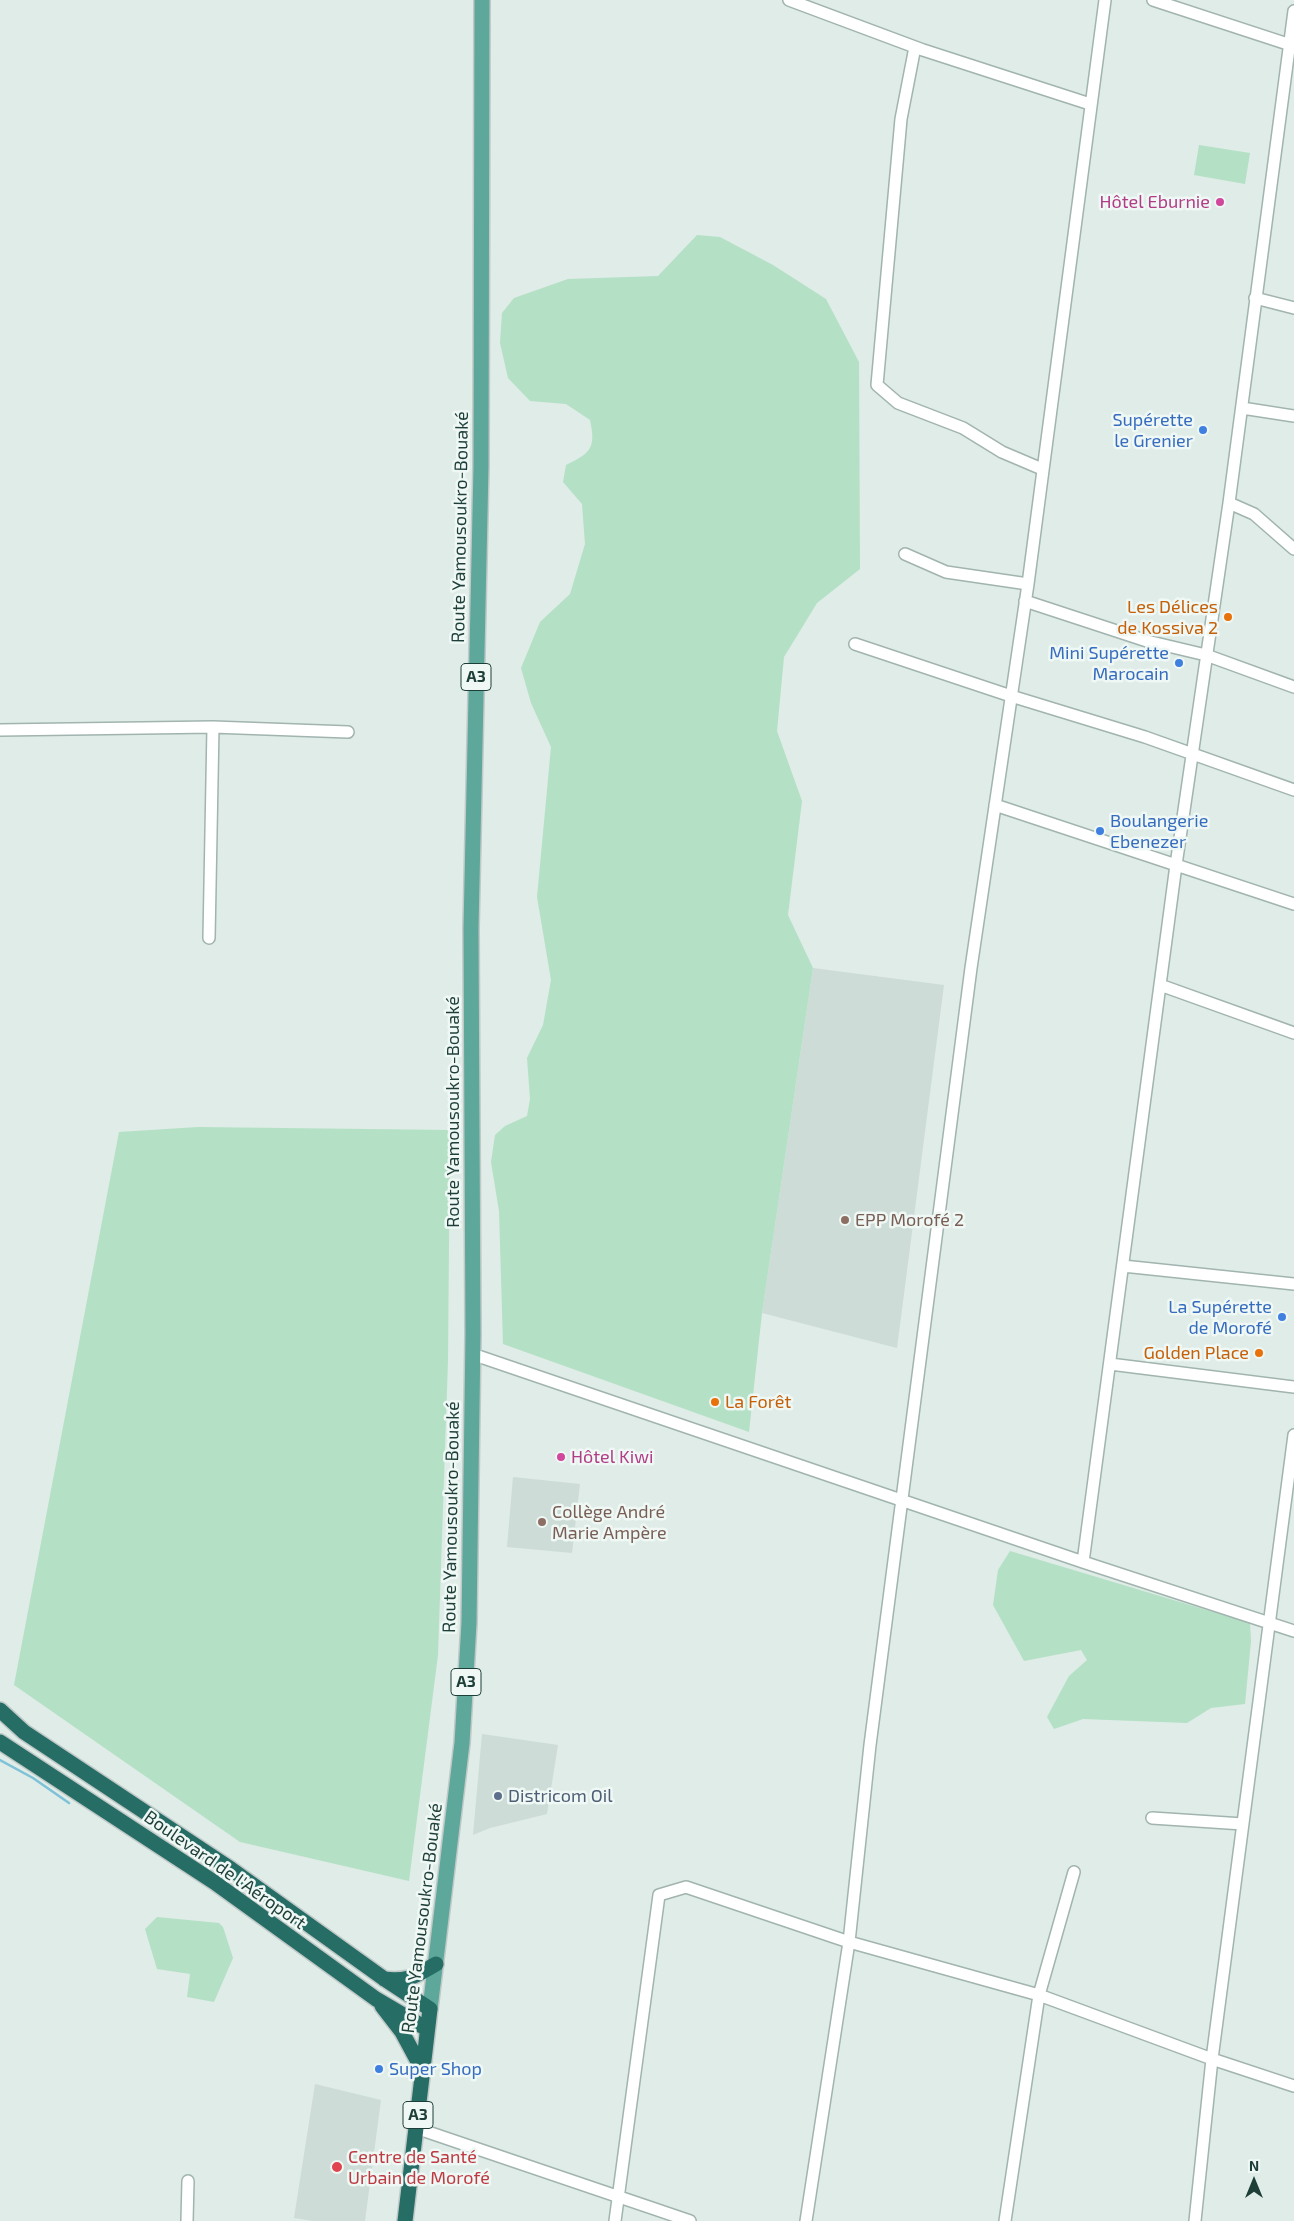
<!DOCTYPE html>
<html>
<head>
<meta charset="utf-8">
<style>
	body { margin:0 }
	#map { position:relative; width:1294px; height:2221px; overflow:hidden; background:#dfece7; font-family:"Exo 2",sans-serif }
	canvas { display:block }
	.north { position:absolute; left:1229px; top:2156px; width:50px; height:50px; -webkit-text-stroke:4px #eff8f5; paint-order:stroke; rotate:0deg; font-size:14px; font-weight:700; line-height:20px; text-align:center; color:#1e3e38 }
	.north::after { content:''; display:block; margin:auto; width:18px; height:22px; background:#1e3e38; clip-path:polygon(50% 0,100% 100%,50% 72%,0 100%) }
</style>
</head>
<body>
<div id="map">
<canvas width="1294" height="2221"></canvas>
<div class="north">N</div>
</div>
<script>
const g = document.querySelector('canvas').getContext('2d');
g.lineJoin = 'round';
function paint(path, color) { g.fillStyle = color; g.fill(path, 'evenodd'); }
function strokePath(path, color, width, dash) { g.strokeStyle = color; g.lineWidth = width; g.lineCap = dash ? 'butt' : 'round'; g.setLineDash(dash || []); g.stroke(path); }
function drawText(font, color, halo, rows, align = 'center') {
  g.font = font + ' "Exo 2",sans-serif'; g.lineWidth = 5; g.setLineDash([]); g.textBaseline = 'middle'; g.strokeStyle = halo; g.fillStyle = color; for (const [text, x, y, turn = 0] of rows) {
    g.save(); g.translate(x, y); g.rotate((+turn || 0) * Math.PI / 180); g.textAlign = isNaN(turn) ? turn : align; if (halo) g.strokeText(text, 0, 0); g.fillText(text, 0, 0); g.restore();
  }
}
paint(new Path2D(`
	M813 968 944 985 897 1348 762 1313Z
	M513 1477 580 1484 572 1553 507 1547Z
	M482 1734 558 1745 547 1814 490 1828 473 1835Z
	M315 2084 381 2100 365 2221H313L294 2218Z`), '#cddcd6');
paint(new Path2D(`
	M1199 145 1250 153 1245 184 1194 175Z
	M697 235 720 237 773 265 826 299 859 362 860 569 817 603 784 657 777 731 802 801 788 915 813 968 762 1313 749 1432 503 1344 499 1211 491 1162 495 1135 505 1126 527 1116 530 1099 527 1058 543 1025 551 980 537 897 551 747 531 703 521 668 540 622 570 594 585 544 582 504 563 482 566 465C591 453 596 448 590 420L566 404 530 401 508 378 500 343 502 313 514 298 568 279 658 276Z
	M198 1127 450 1130 448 1360 438 1655 409 1881 240 1842 14 1685 119 1132Z
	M1010 1551 1250 1623 1251 1641 1245 1704 1211 1708 1187 1723 1083 1719 1054 1729 1047 1717 1069 1676 1087 1660 1081 1650 1024 1661 993 1605 998 1570Z
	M157 1917 219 1923 223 1927 233 1958 214 2002 187 1997 190 1974 157 1969 145 1929Z`), '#b4e0c5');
strokePath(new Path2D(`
	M0 1760 33 1778 69 1803`), '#7fc2d8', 2.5);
const minor = new Path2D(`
	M789 0 923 50 1090 104
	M1153 0 1294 46
	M915 47 901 119 877 385 898 403 963 428 1002 452 1042 469
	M1255 298 1294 308
	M1242 408 1294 416
	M1229 503 1254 514 1294 549
	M905 554 946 572 1028 584
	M1025 601 1147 641 1206 655 1294 687
	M855 644 1011 696 1145 737 1294 790
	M0 730 213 727 348 732
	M995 805 1294 904
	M209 938 213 727
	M1160 985 1294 1033
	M1123 1266 1294 1284
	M472 1354 1083 1562 1294 1631
	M1110 1364 1294 1387
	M1083 1562 1176 865 1229 503 1294 11
	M1152 1818 1243 1824
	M416 2128 690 2221
	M187 2221 188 2181
	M615 2221 659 1895 686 1887 849 1942 1039 1995 1212 2059 1294 2086
	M806 2221 849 1942 870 1745 971 968 1028 584 1105 0
	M1005 2221 1039 1995 1074 1872
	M1195 2221 1212 2059 1294 1435`);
const major = new Path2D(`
	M430 2009 462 1743 469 1623 473 1335 471 928 481 467 482 0`);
const highway = new Path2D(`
	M0 1710 24 1732 231 1869 383 1978 430 2009 405 2221
	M0 1742 214 1882 376 1999 427 2029
	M384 1979C408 1982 415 1976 436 1964
	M382 2006 402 2032 423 2071`);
strokePath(minor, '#a1b4af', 14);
strokePath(major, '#c0c9c7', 18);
strokePath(highway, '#c0c9c7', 18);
strokePath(minor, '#fff', 11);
strokePath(major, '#5ea79b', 15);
strokePath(highway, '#266d66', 15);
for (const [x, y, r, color] of [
	[1220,202,5,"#d1479c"],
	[1203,430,5,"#3f7fe0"],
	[1228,617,5,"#e8710a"],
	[1179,663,5,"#3f7fe0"],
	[1100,831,5,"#3f7fe0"],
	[845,1220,5,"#8d6e63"],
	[1282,1317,5,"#3f7fe0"],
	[1259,1353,5,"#e8710a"],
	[715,1402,5,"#e8710a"],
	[561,1457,5,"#d1479c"],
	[542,1522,5,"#8d6e63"],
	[498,1796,5,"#5c6f8a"],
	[379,2069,5,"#3f7fe0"],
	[337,2167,6,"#e0444e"]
]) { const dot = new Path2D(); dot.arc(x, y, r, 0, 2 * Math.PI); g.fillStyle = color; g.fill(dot); strokePath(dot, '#eff8f5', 2); }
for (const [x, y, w] of [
	[476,677,30],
	[466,1682,30],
	[418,2115,30]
]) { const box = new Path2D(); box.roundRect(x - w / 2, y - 13.5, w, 27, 4); g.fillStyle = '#eff8f5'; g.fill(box); strokePath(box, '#1e3e38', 1); }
drawText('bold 16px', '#1e3e38', null, [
	["A3",476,677],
	["A3",466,1682],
	["A3",418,2115]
]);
drawText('18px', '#b23c85', '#eff8f5', [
	["Hôtel Eburnie",1210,202],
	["Hôtel Kiwi",571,1457,"left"]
], 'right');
drawText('18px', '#366cbe', '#eff8f5', [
	["Supérette",1193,420],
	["le Grenier",1193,441],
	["Mini Supérette",1169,653],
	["Marocain",1169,674],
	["Boulangerie",1110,821,"left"],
	["Ebenezer",1110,842,"left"],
	["La Supérette",1272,1307],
	["de Morofé",1272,1328],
	["Super Shop",389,2069,"left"]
], 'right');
drawText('18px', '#1e3e38', '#eff8f5', [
	["Route Yamousoukro-Bouaké",460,527,-89],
	["Route Yamousoukro-Bouaké",453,1112,-90],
	["Route Yamousoukro-Bouaké",451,1517,-89],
	["Boulevard de l'Aéroport",225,1870,35],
	["Route Yamousoukro-Bouaké",422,1918,-83]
]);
drawText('18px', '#c56008', '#eff8f5', [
	["Les Délices",1218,607],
	["de Kossiva 2",1218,628],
	["Golden Place",1249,1353],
	["La Forêt",725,1402,"left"]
], 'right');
drawText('18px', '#785e54', '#eff8f5', [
	["EPP Morofé 2",855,1220],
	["Collège André",552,1512],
	["Marie Ampère",552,1533]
], 'left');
drawText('18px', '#4e5e75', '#eff8f5', [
	["Districom Oil",508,1796]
], 'left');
drawText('18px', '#be3a42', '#eff8f5', [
	["Centre de Santé",348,2157],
	["Urbain de Morofé",348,2178]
], 'left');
</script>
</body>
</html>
